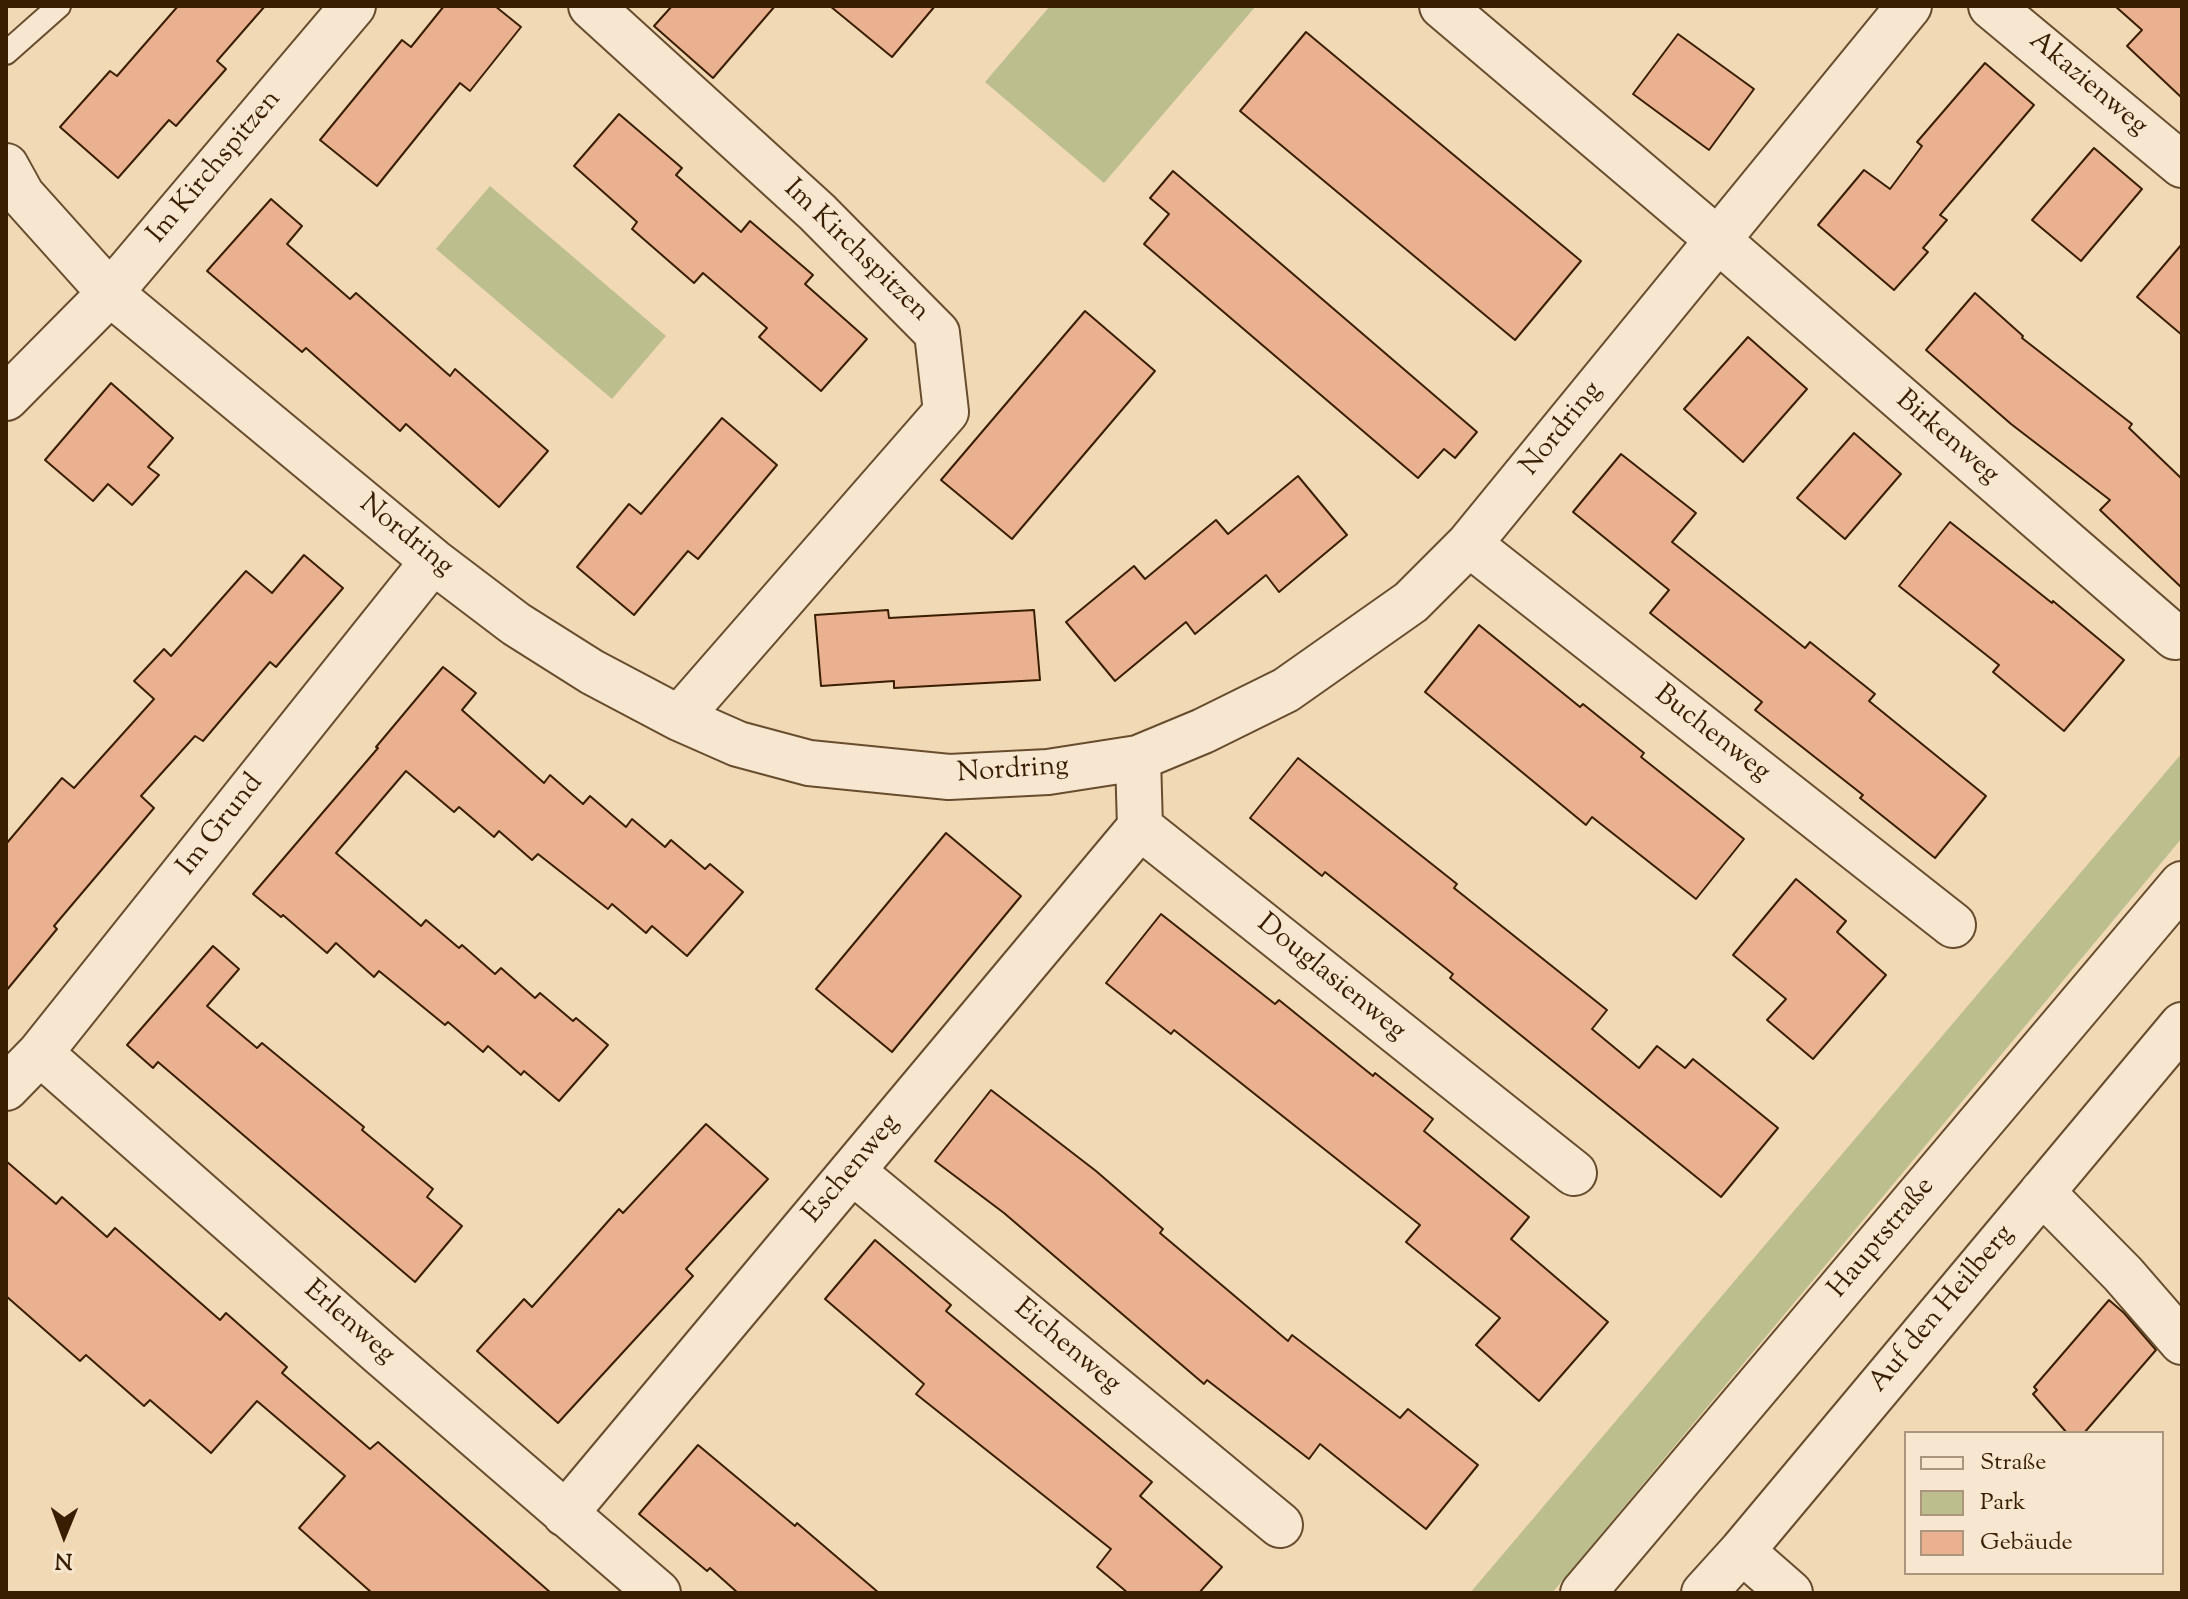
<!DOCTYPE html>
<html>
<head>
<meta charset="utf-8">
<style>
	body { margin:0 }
	#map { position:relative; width:2188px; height:1599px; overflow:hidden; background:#f2d9b6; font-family:"Sorts Mill Goudy",serif }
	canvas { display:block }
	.frame { position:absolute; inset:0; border:8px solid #391e01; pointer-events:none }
	.legend { position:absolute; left:1904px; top:1431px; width:260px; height:144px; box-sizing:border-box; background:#f7e6d0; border:2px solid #ab967d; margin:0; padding:10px 14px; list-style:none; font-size:24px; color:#391e01 }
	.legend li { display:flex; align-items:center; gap:16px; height:40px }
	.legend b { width:40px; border:2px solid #ab967d }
	.north { position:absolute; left:24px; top:1495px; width:80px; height:80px; -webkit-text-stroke:6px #f7e6d0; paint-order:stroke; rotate:181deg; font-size:22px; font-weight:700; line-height:32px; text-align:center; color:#391e01 }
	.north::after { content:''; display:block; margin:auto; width:28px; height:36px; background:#391e01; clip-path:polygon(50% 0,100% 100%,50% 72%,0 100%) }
</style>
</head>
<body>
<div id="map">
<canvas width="2188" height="1599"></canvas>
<div class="frame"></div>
<ul class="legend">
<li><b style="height:10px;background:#f7e6d0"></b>Straße</li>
<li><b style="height:22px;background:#bcbf8d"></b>Park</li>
<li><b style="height:22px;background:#eab190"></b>Gebäude</li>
</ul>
<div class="north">N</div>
</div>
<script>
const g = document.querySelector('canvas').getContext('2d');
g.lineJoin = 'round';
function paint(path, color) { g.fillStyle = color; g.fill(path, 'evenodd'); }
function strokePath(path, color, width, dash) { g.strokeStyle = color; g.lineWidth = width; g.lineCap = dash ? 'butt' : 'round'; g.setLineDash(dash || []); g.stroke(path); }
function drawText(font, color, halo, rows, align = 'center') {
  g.font = font + ' "Sorts Mill Goudy",serif'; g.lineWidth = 7; g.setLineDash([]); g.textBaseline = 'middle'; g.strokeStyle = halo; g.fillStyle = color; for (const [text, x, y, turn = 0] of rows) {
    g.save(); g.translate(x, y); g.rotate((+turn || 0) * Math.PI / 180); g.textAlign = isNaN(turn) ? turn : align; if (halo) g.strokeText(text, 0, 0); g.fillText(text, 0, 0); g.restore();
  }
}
paint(new Path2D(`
	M1050 6H1256L1104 183 985 82Z
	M490 186 666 336 612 399 436 249Z
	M2182 753V838L1552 1593H1470Z`), '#bcbf8d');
const building = new Path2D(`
	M178 6H265L217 61 226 69 176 126 169 120 118 178 60 127 110 71 117 76Z
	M444 6H495L521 27 470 91 460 83 377 186 320 140 402 40 411 47Z
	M672 6H775L713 78 654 26Z
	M830 6H935L892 57Z
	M2115 6H2182V98L2127 46 2142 30Z
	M1306 32 1581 261 1515 340 1240 111Z
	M1678 34 1754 89 1709 150 1633 94Z
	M1985 63 2034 105 1940 215 1947 220 1923 248 1928 252 1894 290 1818 225 1864 170 1890 189 1922 146 1917 142Z
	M619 114 682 168 676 175 741 232 750 221 813 275 805 284 867 339 821 391 759 337 767 328 703 273 694 283 632 229 637 222 574 166Z
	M2094 148 2142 189 2081 261 2032 220Z
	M1173 171 1477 432 1455 458 1444 449 1418 478 1144 244 1169 214 1150 198Z
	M271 199 302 226 287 244 350 299 356 293 450 376 455 369 548 451 499 507 406 424 400 431 306 348 302 352 207 271Z
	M2182 244V335L2137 297Z
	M1975 293 2023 336 2022 338 2132 424 2129 428 2182 479V588L2100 510 2110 500 2011 424 1926 350Z
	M1085 311 1155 371 1012 539 941 480Z
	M1748 337 1807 389 1743 462 1684 409Z
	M111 383 173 438 148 467 159 475 132 505 108 484 93 501 45 460Z
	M722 418 777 465 698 559 688 551 634 615 577 567 629 504 641 514Z
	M1854 433 1901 474 1845 539 1797 498Z
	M1621 454 1696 513 1672 542 1805 648 1810 642 1875 694 1869 701 1986 796 1935 858 1860 798 1863 795 1755 710 1762 702 1650 613 1669 590 1573 512Z
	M1298 476 1347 535 1279 592 1266 575 1195 634 1186 622 1115 681 1066 622 1134 566 1145 579 1216 520 1228 534Z
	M1950 522 2052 603 2053 601 2124 660 2064 731 1993 672 1999 665 1899 586Z
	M304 555 343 588 276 667 270 662 203 741 195 736 141 796 154 808 54 926 57 929 6 991V844L62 778 74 788 154 699 134 681 164 649 171 656 246 571 272 593Z
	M888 610 889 618 1034 610 1040 680 894 688V681L821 686 815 615Z
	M1479 625 1580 707 1583 704 1644 753 1641 757 1744 839 1696 899 1592 817 1586 825 1425 692Z
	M443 667 476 693 462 710 544 783 550 775 583 804 590 796 626 827 632 819 665 847 671 840 705 869 710 864 743 892 687 956 652 926 646 933 612 904 608 909 538 854 532 860 499 831 494 837 459 807 454 812 406 771 336 853 421 926 426 920 459 948 462 945 495 974 501 968 535 998 540 993 573 1021 576 1018 608 1045 559 1101 524 1071 521 1075 488 1046 483 1052 448 1022 445 1025 379 971 374 977 336 943 327 953 283 915 281 917 253 894 378 748 376 747Z
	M1298 758 1457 884 1454 888 1607 1010 1592 1029 1639 1068 1657 1046 1685 1068 1693 1059 1778 1128 1721 1197 1450 978 1453 974 1325 872 1322 876 1250 818Z
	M946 833 1021 896 892 1052 816 989Z
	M1796 879 1846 921 1837 932 1886 975 1813 1059 1767 1020 1786 999 1733 955Z
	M1161 914 1275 1004 1279 1000 1373 1076 1375 1073 1433 1119 1424 1131 1529 1217 1511 1239 1608 1322 1539 1401 1476 1345 1500 1318 1406 1242 1420 1225 1174 1030 1171 1034 1106 983Z
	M213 946 239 969 207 1006 257 1048 262 1043 364 1127 362 1130 433 1189 427 1197 462 1226 415 1282 158 1062 153 1068 127 1045Z
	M991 1090 1096 1171 1163 1229 1160 1233 1288 1341 1292 1335 1400 1418 1408 1409 1478 1465 1426 1529 1320 1444 1309 1459 1207 1380 1204 1384 1004 1213 935 1161Z
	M706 1124 768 1179 686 1269 693 1276 558 1423 477 1351 524 1299 532 1307 619 1209 623 1213Z
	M6 1161 56 1204 62 1197 107 1237 115 1228 220 1320 226 1313 287 1367 282 1373 370 1449 378 1442 551 1593H372L299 1528 345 1476 257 1401 211 1453 150 1400 144 1406 86 1355 80 1361 6 1296Z
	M875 1240 951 1305 946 1311 1152 1482 1140 1496 1222 1567 1199 1593H1128L1097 1567 1111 1549 916 1394 924 1384 825 1299Z
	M2109 1300 2124 1313 2156 1350 2084 1433H2067L2033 1394 2037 1390 2034 1387Z
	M698 1445 795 1526 797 1523 879 1593H738L710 1568 707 1571 639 1514Z`);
paint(building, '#eab190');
strokePath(building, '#391e01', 2);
const service = new Path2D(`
	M6 53 59 6`);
const minor = new Path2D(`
	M591 6 817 212 937 333 946 412 679 718
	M1442 6 1718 240 2175 637
	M1991 6 2182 165
	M6 166 22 195 110 293 433 561 516 624 592 672 679 718 738 744 809 763 949 777 1048 772 1138 758 1203 731 1286 690 1411 602 1469 544 1909 6
	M6 398 110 293 353 6
	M1469 544 1953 925
	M1138 758 1140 827 1574 1173
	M40 1053 379 1352 658 1593
	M6 1088 40 1053 433 561
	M852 1171 1280 1525
	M2042 1192 2123 1274 2182 1342
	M565 1514 1140 827
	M1742 1551 1790 1593
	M1704 1593 1742 1551 2182 1025`);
const tertiary = new Path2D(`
	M1583 1593 2182 884`);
strokePath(service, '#674d2e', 26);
strokePath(minor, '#674d2e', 48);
strokePath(tertiary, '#674d2e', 48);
strokePath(service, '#f7e6d0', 22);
strokePath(minor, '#f7e6d0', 44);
strokePath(tertiary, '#f7e6d0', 44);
drawText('28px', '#391e01', '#f7e6d0', [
	["Akazienweg",2087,85,40],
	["Im Kirchspitzen",216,168,-50],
	["Im Kirchspitzen",855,252,44],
	["Nordring",1563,430,-51],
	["Birkenweg",1946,439,41],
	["Nordring",405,537,39],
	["Buchenweg",1711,735,38],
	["Nordring",1013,772,-4],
	["Im Grund",222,826,-52],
	["Douglasienweg",1330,979,39],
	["Eschenweg",853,1170,-50],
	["Hauptstraße",1883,1239,-50],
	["Auf den Heilberg",1943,1310,-50],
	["Erlenweg",348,1324,41],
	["Eichenweg",1066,1348,40]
]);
</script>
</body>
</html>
